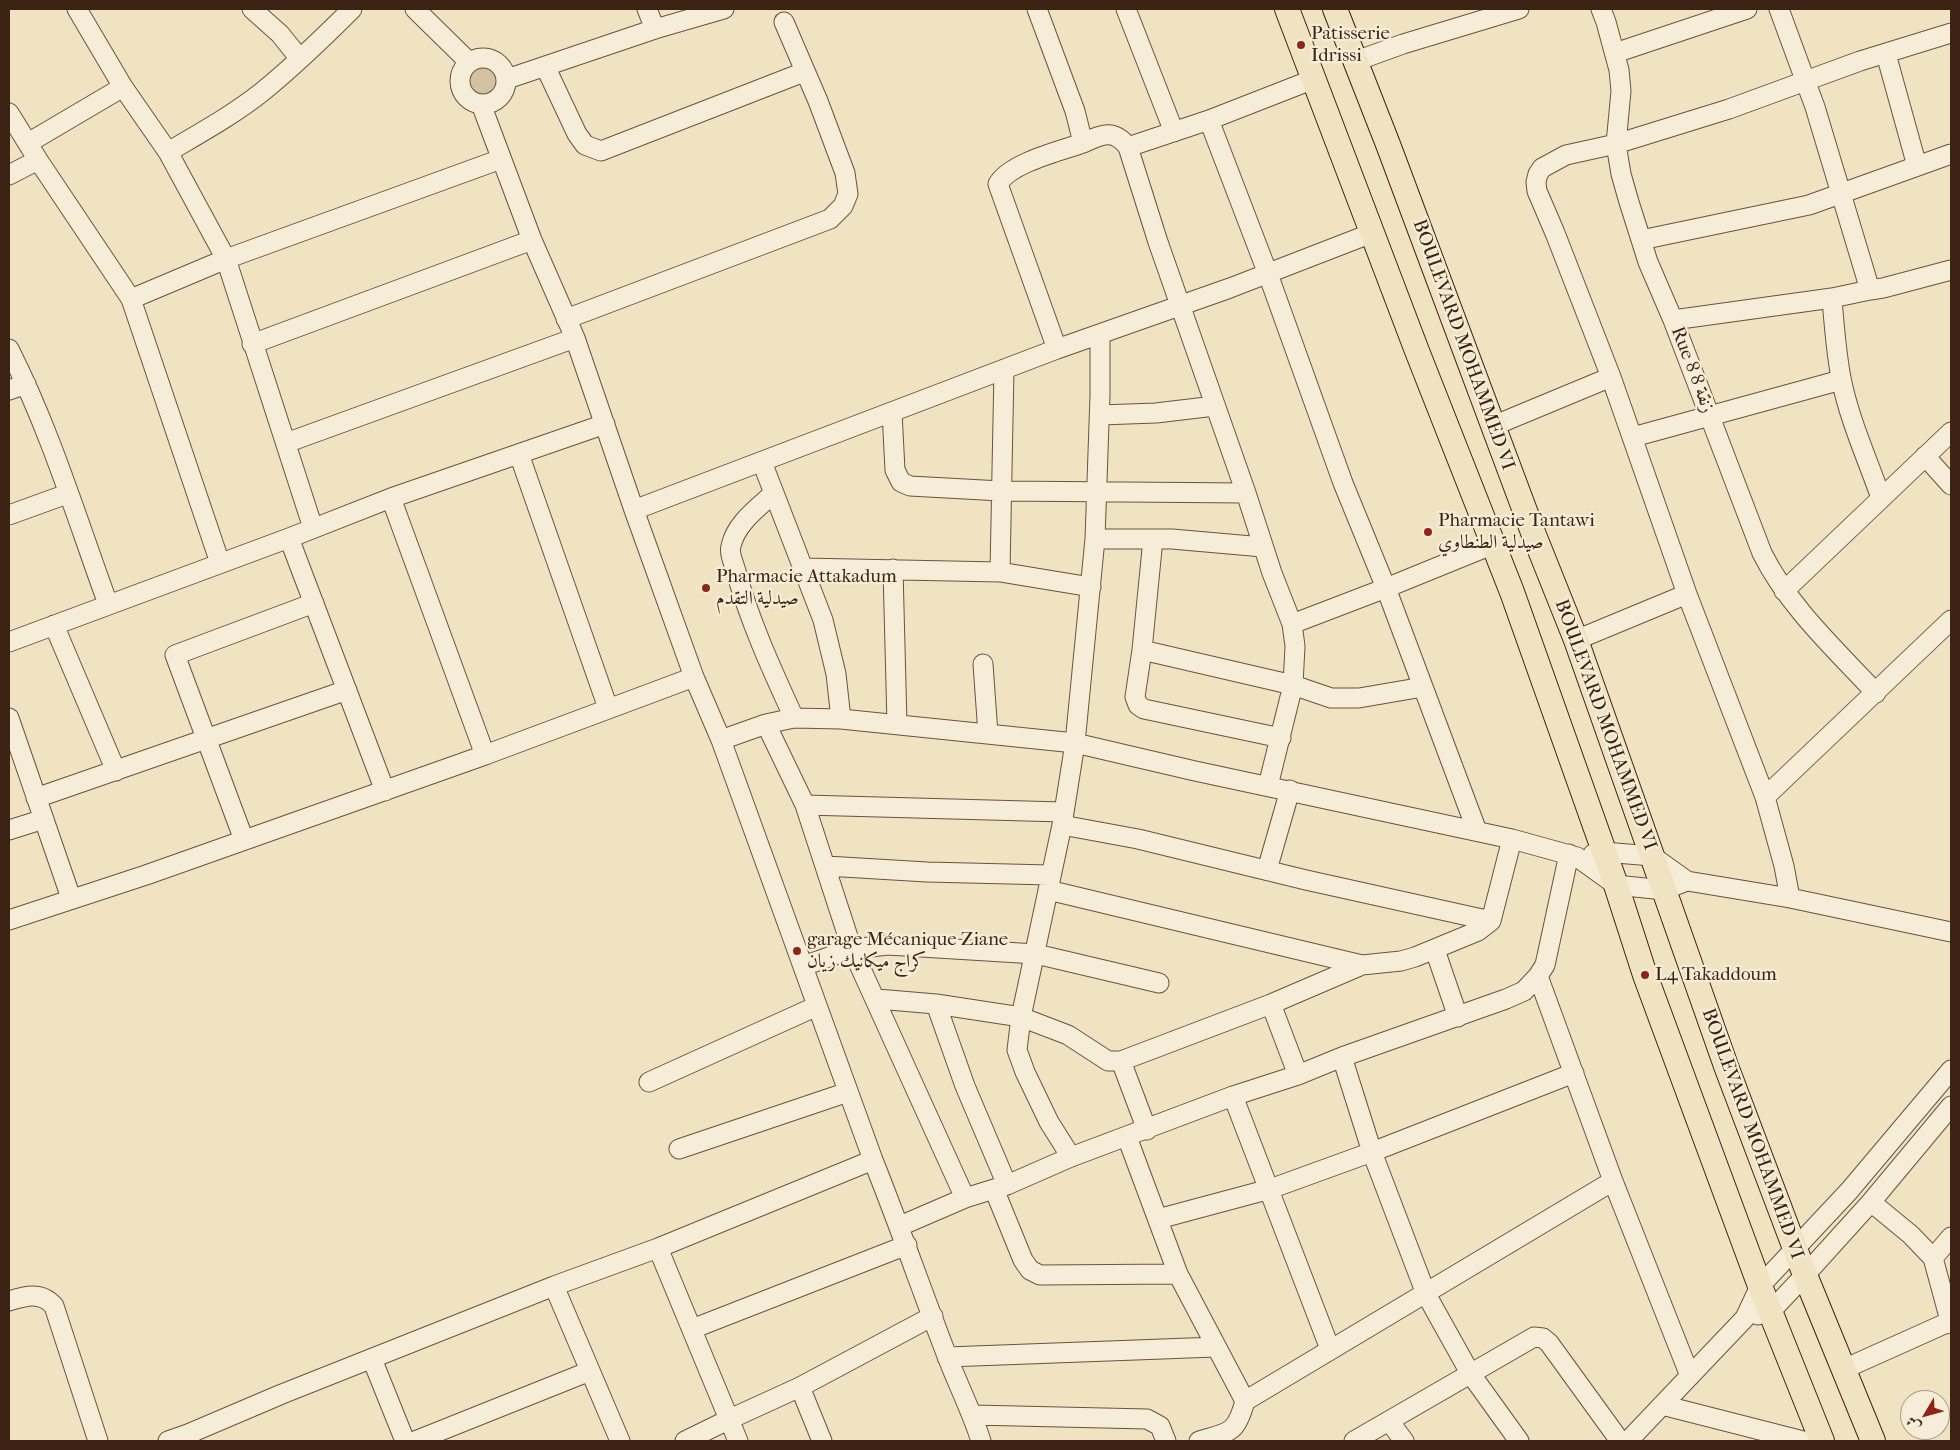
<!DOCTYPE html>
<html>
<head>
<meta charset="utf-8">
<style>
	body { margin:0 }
	#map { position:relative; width:1960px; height:1450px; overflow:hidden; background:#efe3c1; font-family:"IM FELL French Canon",Amiri,serif }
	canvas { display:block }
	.frame { position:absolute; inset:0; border:10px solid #3d2314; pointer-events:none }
	.north { position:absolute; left:1900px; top:1390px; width:50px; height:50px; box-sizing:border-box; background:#f5edd7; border:1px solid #ab9c89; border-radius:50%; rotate:233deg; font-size:14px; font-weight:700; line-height:20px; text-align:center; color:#3d2314 }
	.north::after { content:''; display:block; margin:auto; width:18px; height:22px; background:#8f2418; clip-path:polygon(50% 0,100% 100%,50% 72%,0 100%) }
</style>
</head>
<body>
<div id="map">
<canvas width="1960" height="1450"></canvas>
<div class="frame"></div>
<div class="north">ش</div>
</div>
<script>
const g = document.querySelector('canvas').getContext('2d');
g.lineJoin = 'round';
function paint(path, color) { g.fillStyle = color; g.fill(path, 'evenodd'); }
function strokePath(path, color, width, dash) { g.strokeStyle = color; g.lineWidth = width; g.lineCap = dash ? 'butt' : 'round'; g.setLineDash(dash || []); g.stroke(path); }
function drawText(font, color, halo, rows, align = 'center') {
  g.font = font + ' "IM FELL French Canon",Amiri,serif'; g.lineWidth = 4.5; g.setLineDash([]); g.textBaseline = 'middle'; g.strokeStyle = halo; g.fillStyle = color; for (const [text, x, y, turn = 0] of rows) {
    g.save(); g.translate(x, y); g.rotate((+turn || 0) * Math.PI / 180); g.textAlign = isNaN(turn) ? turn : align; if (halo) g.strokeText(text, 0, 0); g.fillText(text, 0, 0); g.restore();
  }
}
paint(new Path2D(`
	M465 81a19 19 0 1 1 38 0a19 19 0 1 1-38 0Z`), '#d1c2a4');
const minor = new Path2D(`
	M77 9 123 87 168 152 226 259 313 528
	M252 9 280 34 300 59
	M415 9 469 62
	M647 9 655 29
	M1037 9 1075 111 1083 143C1060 151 1010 163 998 184L1057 349
	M1126 9 1174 132
	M1601 9 1606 22 1619 70 1621 91 1616 144 1621 174 1629 202 1648 262 1673 320 1762 553C1789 607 1835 649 1876 693
	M1779 9 1815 107 1870 290 1883 288 1951 270
	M1615 53 1747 9
	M1886 54 1917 166
	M460 81a23 23 0 1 1 46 0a23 23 0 1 1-46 0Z
	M1356 61 1403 44 1519 9
	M545 66 577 134 585 145 601 151 804 72
	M507 79 655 29 724 9
	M481 104 532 240 575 338 634 510 694 677 721 740 873 1160C899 1225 922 1291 947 1356 958 1385 972 1412 981 1441
	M9 113 38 160 131 299 220 563
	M1209 120 1268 274 1343 483 1386 588 1477 831
	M28 143 123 87
	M1083 143C1102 135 1113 128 1128 147
	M168 152C200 133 233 115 262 92 294 66 323 38 352 9
	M9 175 38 160
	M1641 240 1809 205 1951 154
	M1832 298C1834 325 1836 351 1841 378 1849 419 1867 458 1881 498
	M131 299 226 259 501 159
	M566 319 830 219 843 206 848 194 845 173 818 101 784 22
	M1673 320 1832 298 1870 290
	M252 344 532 240
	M9 349C50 430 77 519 108 604
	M9 390 26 384
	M892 412 895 470 901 482 910 486 1001 491 1246 493
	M1100 415 1156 413 1215 406
	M1493 426 1611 377
	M1633 437 1841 380
	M286 443 575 338
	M519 454 608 708
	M1925 456 1951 485
	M762 462 823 620 836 674 841 719
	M774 493C758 508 736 523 731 546 729 552 733 562 735 568 749 620 772 670 794 718
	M391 498 485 755 694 677
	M634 510 1057 349 1230 288 1372 233
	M9 515 67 494
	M289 538 385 791
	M1095 539H1172L1263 547
	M1153 539 1142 650 1135 697 1138 705 1144 709 1281 738
	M803 568 1000 572 1091 587
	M893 569 897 724
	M1000 572 1004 369
	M1784 591 1951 432
	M1292 624 1386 588 1494 544
	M54 625 116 771
	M1576 640 1687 594
	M9 642 289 538 391 498 605 424
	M1142 650 1293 685 1331 698H1359L1423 687
	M983 664 988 734
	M9 718 71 898
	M766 724 805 805 852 949 965 1198
	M721 740 766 724 794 718 841 719 1075 743 1195 771 1512 839 1577 857 1616 885 1664 890 1687 881
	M1268 786 1293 685 1295 646 1292 624 1272 573 1246 493 1158 242 1128 147 1209 120 1314 79
	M1765 797 1951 620
	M36 798 347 690
	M805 805 1063 812
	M1062 825 1138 839 1306 880 1491 921
	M9 830 44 819
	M244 840 175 655 314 603
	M1593 854 1604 852 1652 856 1687 881 1790 898 1951 932
	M826 866 927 872 1050 875
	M1267 870 1290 790
	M1048 890 1362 965
	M1790 898 1784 866 1765 797 1687 594 1611 377 1555 233 1537 191 1536 182 1538 174 1542 168 1566 155 1616 144 1729 109 1860 61 1951 33
	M9 920 146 875 485 755
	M1435 950 1458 1017
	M803 966 852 949 888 945 1036 954 1159 983
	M1538 976 1613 1181 1690 1376
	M877 999 936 1004 1021 1017 1068 1035 1108 1061H1121L1271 1004 1362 965 1401 961 1415 957 1478 931 1491 921 1512 839
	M936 1004 965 1086 1007 1185
	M1271 1004 1298 1075
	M1342 1057 1372 1152 1426 1294 1470 1373 1519 1441
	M1121 1061 1147 1130
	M649 1082 817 1006
	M1233 1096 1330 1349
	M1127 1137 1178 1274 1245 1401C1236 1434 1230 1432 1199 1441
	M679 1149 848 1092
	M1071 1157 1049 1122 1025 1072 1017 1050 1021 1017 1062 825 1075 743 1095 539 1100 395V334
	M994 1189 1023 1260 1030 1270 1040 1275 1178 1274
	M1871 1202 1911 1235 1933 1258 1951 1324
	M1158 1219 1270 1189 1372 1152 1574 1073
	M900 1226 965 1198 1007 1185 1071 1157 1233 1096 1298 1075 1342 1057 1506 999 1524 991 1538 976 1545 965 1569 854
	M658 1248 738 1441
	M1933 1258 1951 1237
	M554 1286 620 1441
	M9 1301C25 1296 41 1291 54 1306L98 1441
	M1758 1315 1771 1311 1805 1275 1871 1202 1951 1106
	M692 1329 907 1245
	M947 1357 1216 1347
	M372 1359 405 1441
	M1844 1369 1951 1321
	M800 1387 822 1441
	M1245 1401 1613 1181
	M1662 1405 1803 1441
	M973 1415 1147 1419 1160 1426 1166 1441
	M1389 1421 1404 1441
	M168 1441 188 1434
	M190 1441 188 1434 282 1394 554 1286 658 1248 873 1160
	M415 1441 590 1371
	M685 1441 730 1419 800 1387 933 1316
	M1354 1441 1534 1337 1543 1338 1549 1343 1620 1441
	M1628 1441 1745 1318 1760 1286 1849 1191 1951 1070`);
const major = new Path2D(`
	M1287 9 1417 351 1512 592 1616 885 1645 975 1760 1286 1822 1441
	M1335 9 1389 147 1534 535 1576 640 1726 1066 1805 1275 1873 1441`);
strokePath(minor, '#6a533f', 21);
strokePath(major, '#3d2314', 26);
strokePath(minor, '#f5edd7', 19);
strokePath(major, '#efe3c1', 24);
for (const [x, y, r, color] of [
	[1301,45,5,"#8f2418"],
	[1428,532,5,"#8f2418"],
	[706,588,5,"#8f2418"],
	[797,951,5,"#8f2418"],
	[1645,975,5,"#8f2418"]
]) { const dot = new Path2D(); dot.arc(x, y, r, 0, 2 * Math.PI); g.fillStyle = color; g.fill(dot); strokePath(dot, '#f5edd7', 2); }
drawText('19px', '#3d2314', '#f5edd7', [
	["Patisserie",1311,34],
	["Idrissi",1311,56],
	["Pharmacie Tantawi",1438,521],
	["صيدلية الطنطاوي",1438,543],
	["Pharmacie Attakadum",716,577],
	["صيدلية التقدم",716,599],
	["garage Mécanique Ziane",807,940],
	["كراج ميكانيك زيان",807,962],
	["L4 Takaddoum",1655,975]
], 'left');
drawText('19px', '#3d2314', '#f5edd7', [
	["BOULEVARD MOHAMMED VI",1463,345,70],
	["Rue 8 8 زنقة",1692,370,69],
	["BOULEVARD MOHAMMED VI",1605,725,70],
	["BOULEVARD MOHAMMED VI",1752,1134,70]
]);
</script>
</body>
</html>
